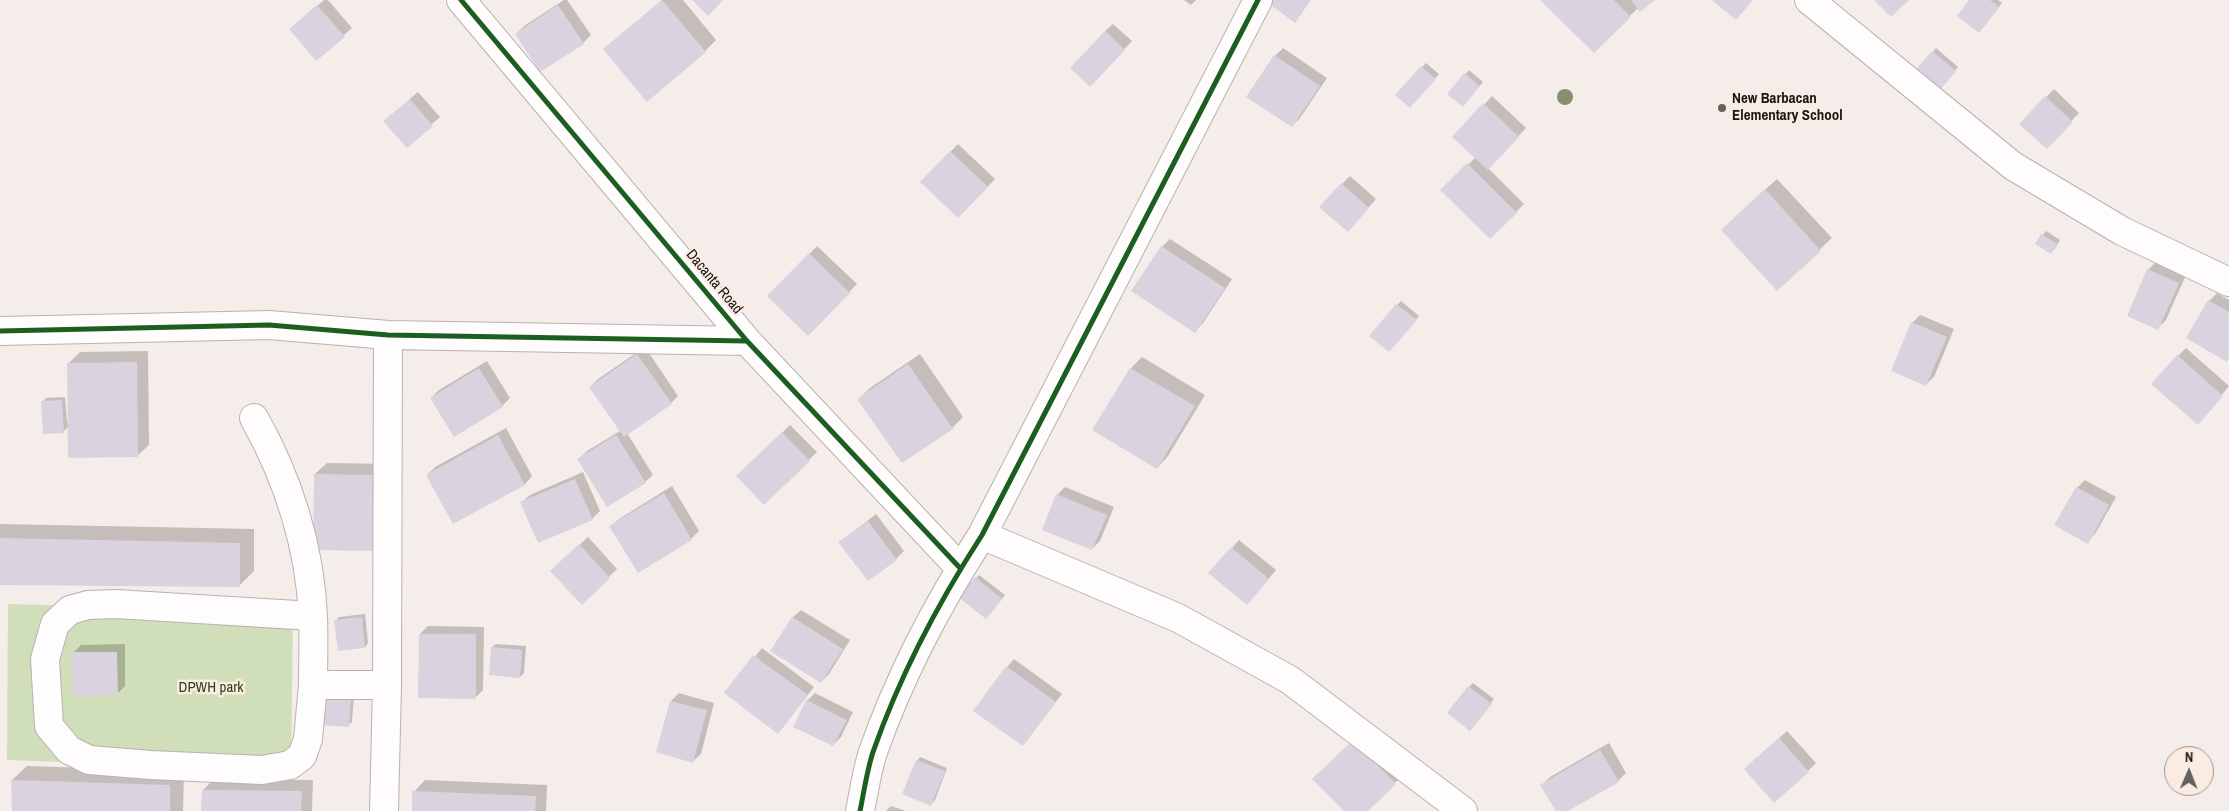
<!DOCTYPE html>
<html>
<head>
<meta charset="utf-8">
<style>
	body { margin:0 }
	#map { position:relative; width:2229px; height:811px; overflow:hidden; background:#f5ede9; font-family:"Archivo Narrow",sans-serif }
	canvas { display:block }
	.north { position:absolute; left:2164px; top:746px; width:50px; height:50px; box-sizing:border-box; background:#fbece3; border:1px solid #a1968f; border-radius:50%; rotate:1deg; font-size:14px; font-weight:700; line-height:20px; text-align:center; color:#1a1512 }
	.north::after { content:''; display:block; margin:auto; width:18px; height:22px; background:#67615d; clip-path:polygon(50% 0,100% 100%,50% 72%,0 100%) }
</style>
</head>
<body>
<div id="map">
<canvas width="2229" height="811"></canvas>
<div class="north">N</div>
</div>
<script>
const g = document.querySelector('canvas').getContext('2d');
g.lineJoin = 'round';
function paint(path, color) { g.fillStyle = color; g.fill(path, 'evenodd'); }
function strokePath(path, color, width, dash) { g.strokeStyle = color; g.lineWidth = width; g.lineCap = dash ? 'butt' : 'round'; g.setLineDash(dash || []); g.stroke(path); }
function drawText(font, color, halo, rows, align = 'center') {
  g.font = font + ' "Archivo Narrow",sans-serif'; g.lineWidth = 5; g.setLineDash([]); g.textBaseline = 'middle'; g.strokeStyle = halo; g.fillStyle = color; for (const [text, x, y, turn = 0] of rows) {
    g.save(); g.translate(x, y); g.rotate((+turn || 0) * Math.PI / 180); g.textAlign = isNaN(turn) ? turn : align; if (halo) g.strokeText(text, 0, 0); g.fillText(text, 0, 0); g.restore();
  }
}
paint(new Path2D(`
	M8 604 293 611 291 770 7 760Z`), '#d1deba');
paint(new Path2D(`
	M324 0H328L352 28 317 59 299 22Z
	M564 0H567L591 35 583 43 516 34 524 26Z
	M662 0H683L716 40 705 51 605 49Z
	M1184 0H1196L1191 5Z
	M1542 0H1653L1638 8 1594 51Z
	M1971 0H1998L2002 3 1983 28Z
	M1113 24 1132 41 1098 77 1105 31Z
	M1283 48 1327 78 1300 118 1292 126 1248 97 1275 56Z
	M1936 48 1958 67 1944 84 1933 52Z
	M1426 63 1439 74 1410 106 1396 95Z
	M1469 70 1483 82 1466 101 1449 94Z
	M2054 89 2079 113 2046 147 2021 124Z
	M418 92 440 117 407 146 385 121Z
	M1492 96 1526 128 1488 168 1524 204 1490 238 1442 190 1476 157 1454 137Z
	M958 144 995 179 958 217 922 182Z
	M1350 176 1376 199 1355 223 1342 184Z
	M1777 179 1832 238 1777 289 1734 218Z
	M2046 231 2060 240 2055 249 2036 244Z
	M1170 239 1232 279 1203 323 1195 331 1133 291 1162 247Z
	M817 246 857 284 808 334 769 296Z
	M2156 262 2186 275 2166 320 2158 328 2148 270Z
	M2217 293 2229 300V358L2209 301Z
	M1401 301 1419 316 1393 346 1370 336Z
	M1920 315 1954 329 1934 377 1926 384 1912 323Z
	M645 347 678 396 671 403 627 433 653 475 645 482 579 459 587 451 620 431 590 387 598 379Z
	M2186 348 2229 386 2205 416 2178 356Z
	M148 351 149 445 137 456 69 426 63 432 42 402 46 398 65 397 67 422H69L68 364 80 352Z
	M920 354 963 417 952 428 859 399 870 388Z
	M1142 357 1205 395 1168 456 1157 468 1131 368Z
	M487 361 510 398 502 406 431 398 439 390Z
	M790 425 817 452 764 503 738 476Z
	M506 428 532 476 525 484 454 522 427 475 435 467Z
	M327 463 390 464 389 538 315 474Z
	M583 472 600 511 592 519 522 502 530 495Z
	M2085 480 2116 497 2095 534 2087 542 2077 488Z
	M672 486 699 531 691 539 611 526 619 519Z
	M1065 487 1114 507 1100 541 1092 549 1057 495Z
	M876 514 904 551 896 559 840 542Z
	M0 524 254 529V571L239 586 0 584Z
	M588 537 617 569 582 603 560 563Z
	M1239 540 1276 570 1255 595 1232 548Z
	M979 575 1005 595 990 614 976 578Z
	M801 610 850 640 829 674 821 682 772 651 793 617Z
	M365 614 368 643 365 647 336 621 339 617Z
	M428 626 484 627 483 690 475 698 420 634Z
	M125 644V686L117 694 73 653 81 645Z
	M496 644 526 646 524 673 520 677 492 647Z
	M762 648 814 687 778 732 726 693Z
	M1014 659 1062 694 1023 745 1007 667Z
	M1473 683 1494 699 1473 726 1469 687Z
	M679 693 714 703 701 754 693 761 671 701Z
	M815 693 853 712 841 737 833 745 807 701Z
	M329 695 354 696 352 722 348 725Z
	M1787 731 1816 763 1808 771 1753 761Z
	M1361 733 1403 775 1366 811H1346Z
	M1609 743 1626 773 1618 781 1566 811H1557L1542 785 1550 777Z
	M920 757 947 768 935 800 931 804 917 761Z
	M27 766 184 771 183 811H13L12 780Z
	M214 779 313 780 312 811H202L203 790Z
	M425 780 547 785 546 811H413L414 792Z
	M891 806 906 811H886Z`), '#0003');
paint(new Path2D(`
	M662 0 706 52 647 102 603 49Z
	M692 0H723L708 16Z
	M1264 0H1311L1295 23Z
	M1540 0H1614L1631 17 1594 53Z
	M1631 0H1655L1640 12Z
	M1712 0H1753L1736 20Z
	M1874 0H1909L1891 17Z
	M1969 0H1990L1999 7 1979 33 1957 16Z
	M317 5 345 37 316 61 289 29Z
	M558 5 584 44 540 72 515 34Z
	M1105 31 1125 50 1090 87 1070 68Z
	M1932 51 1956 71 1940 90 1916 69Z
	M1274 55 1320 86 1292 127 1246 97Z
	M1421 66 1436 79 1410 108 1395 95Z
	M1464 73 1480 86 1463 107 1447 94Z
	M2045 96 2073 122 2047 149 2019 124Z
	M410 99 433 126 407 148 383 121Z
	M1483 103 1519 137 1488 170 1452 137Z
	M950 151 988 187 958 218 920 182Z
	M1467 163 1517 213 1490 239 1440 190Z
	M1341 183 1369 208 1348 232 1319 207Z
	M1765 189 1821 251 1777 291 1721 230Z
	M2041 234 2058 244 2051 254 2035 244Z
	M1161 246 1225 288 1195 333 1131 291Z
	M809 253 850 293 808 336 767 296Z
	M2147 269 2179 283 2158 330 2127 316Z
	M2208 300 2229 312V358L2227 362 2186 338Z
	M1396 304 1417 320 1389 352 1369 336Z
	M1911 322 1947 337 1926 386 1891 371Z
	M637 354 672 404 624 437 589 387Z
	M2177 355 2223 396 2198 425 2151 384Z
	M137 362 138 457 68 458 67 363Z
	M908 364 953 429 902 463 857 399Z
	M479 368 503 407 454 437 430 398Z
	M1130 368 1195 406 1157 469 1092 430Z
	M62 400 64 433 43 434 41 401Z
	M782 432 810 461 764 505 736 476Z
	M498 435 525 485 453 524 426 475Z
	M616 435 646 483 607 507 577 459Z
	M314 474 379 475 378 551 313 550Z
	M575 479 593 520 538 543 520 502Z
	M2076 487 2109 505 2088 544 2054 525Z
	M664 493 692 540 638 573 609 526Z
	M1056 494 1107 515 1092 550 1042 530Z
	M868 521 897 560 868 581 838 542Z
	M0 538 240 543V587L0 585Z
	M579 544 610 578 582 605 550 571Z
	M1231 547 1269 579 1247 605 1208 573Z
	M975 577 1002 599 986 619 958 597Z
	M362 617 365 648 338 651 334 620Z
	M792 617 843 649 821 683 770 651Z
	M419 634H476V699L418 698Z
	M491 647 522 650 520 678 489 675Z
	M72 652H117L118 695 73 696Z
	M753 655 808 695 778 734 724 693Z
	M1006 666 1056 702 1023 746 973 711Z
	M1468 686 1492 704 1470 731 1447 713Z
	M324 698 351 700 349 727 322 725Z
	M806 700 847 720 833 746 793 727Z
	M670 701 707 710 693 763 656 752Z
	M1779 738 1809 772 1774 803 1744 769Z
	M1353 740 1396 784 1368 811H1344L1312 779Z
	M1600 750 1619 782 1568 811H1556L1540 785Z
	M916 760 945 771 931 806 902 794Z
	M11 780 170 785V811H12Z
	M202 790 302 791 301 811H201Z
	M412 791 536 796 535 811H412Z`), '#dad2de');
const minor = new Path2D(`
	M461 0 747 341 960 568
	M1809 0 2013 166 2122 231 2229 282
	M0 331 269 325 388 335 747 341
	M254 418C288 478 310 547 313 616 314 639 313 662 313 685H387
	M982 535 1178 618 1290 680 1463 811
	M313 685 308 739 302 756 290 765 262 770 151 765 89 760 69 750 49 726 45 659 55 624 70 610 88 605 116 604 313 616
	M384 811 387 685 388 335
	M860 811C864 792 867 770 873 752 900 675 938 603 982 535L1258 0`);
strokePath(minor, '#b8b2ae', 30);
strokePath(minor, '#fefcfc', 28);
strokePath(new Path2D(`
	M461 0 747 341 960 568
	M0 331 269 325 388 335 747 341
	M860 811C864 792 867 770 873 752 900 675 938 603 982 535L1258 0`), '#1b5e20', 5);
g.fillStyle = '#888f71';
for (const [x, y] of [
	[1565,97]
]) { g.beginPath(); g.arc(x, y, 8, 0, 2 * Math.PI); g.fill(); }
for (const [x, y, r, color] of [
	[1722,108,5,"#67615d"]
]) { const dot = new Path2D(); dot.arc(x, y, r, 0, 2 * Math.PI); g.fillStyle = color; g.fill(dot); strokePath(dot, '#fbece3', 2); }
drawText('bold 15px', '#1a1512', '#fbece3', [
	["New Barbacan",1732,99],
	["Elementary School",1732,116]
], 'left');
drawText('15px', '#1a1512', '#fbece3', [
	["Dacanta Road",714,282,50]
]);
drawText('15px', '#2e420f', '#fbece3', [
	["DPWH park",211,688]
]);
</script>
</body>
</html>
